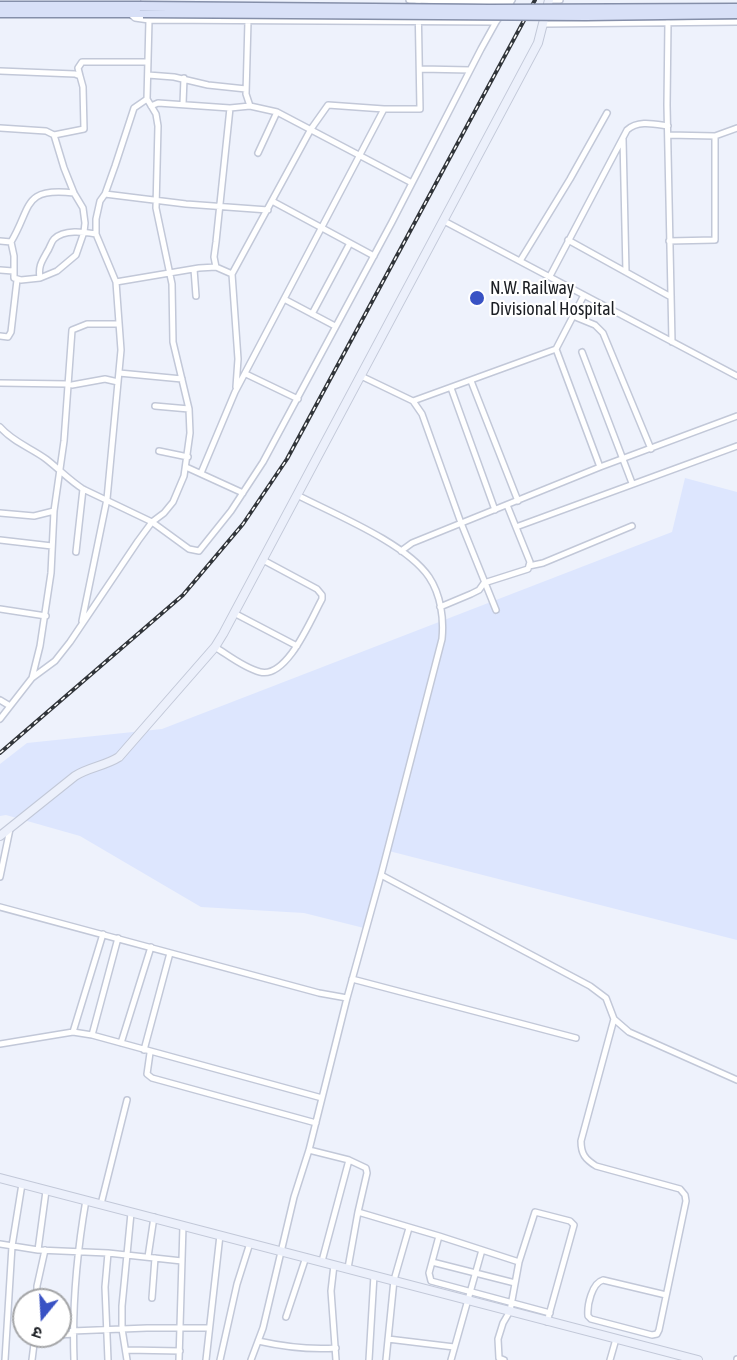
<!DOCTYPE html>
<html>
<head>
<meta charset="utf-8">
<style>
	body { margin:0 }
	#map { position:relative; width:737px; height:1360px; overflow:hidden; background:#eef2fc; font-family:"Asap Condensed","Noto Sans Devanagari",sans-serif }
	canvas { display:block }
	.north { position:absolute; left:12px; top:1288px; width:60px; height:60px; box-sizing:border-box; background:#fff; border:2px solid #a4a5a7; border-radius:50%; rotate:198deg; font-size:16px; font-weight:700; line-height:24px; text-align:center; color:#1b1e23 }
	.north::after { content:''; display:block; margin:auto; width:21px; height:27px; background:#3952c4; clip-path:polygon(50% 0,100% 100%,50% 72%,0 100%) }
</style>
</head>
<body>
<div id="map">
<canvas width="737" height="1360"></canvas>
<div class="north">उ</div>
</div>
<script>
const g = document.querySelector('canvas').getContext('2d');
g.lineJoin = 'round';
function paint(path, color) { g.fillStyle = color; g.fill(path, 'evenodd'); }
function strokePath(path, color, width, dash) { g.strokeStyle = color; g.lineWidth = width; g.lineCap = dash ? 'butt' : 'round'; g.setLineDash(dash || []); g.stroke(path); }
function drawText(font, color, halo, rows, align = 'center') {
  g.font = font + ' "Asap Condensed",sans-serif'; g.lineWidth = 4.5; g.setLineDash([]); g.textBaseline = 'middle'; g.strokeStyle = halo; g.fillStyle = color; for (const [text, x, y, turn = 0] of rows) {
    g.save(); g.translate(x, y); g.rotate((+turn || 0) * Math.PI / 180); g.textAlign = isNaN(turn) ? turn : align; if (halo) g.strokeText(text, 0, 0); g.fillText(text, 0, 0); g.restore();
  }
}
paint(new Path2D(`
	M685 478 737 492V940L385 850 364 928 304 913 201 907 80 836 6 815 0 816V764L27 743 162 729 672 532Z`), '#dde6fe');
const street = new Path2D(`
	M409 0 511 2
	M549 0H560
	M130 14 135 18 149 20 496 22
	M248 21 246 94 250 106 277 112 412 183
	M668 22 667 105 672 342
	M545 24 737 22
	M421 69 470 70
	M0 71 75 74 80 76 83 87 84 129 54 135
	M148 75 174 77 208 85 246 89
	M80 76 78 68 82 62H148
	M183 104 184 78
	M151 106 158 103 230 108 250 106
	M0 128 46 131 54 135 64 168 74 193 83 208 85 223 84 232 76 255 57 271 40 278 21 280 14 278V256L11 242
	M668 135 715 136 737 128
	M623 139 626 272
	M258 153 277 112
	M105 194 186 204 268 210
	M272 201 374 256
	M444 221 737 376
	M568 240 671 297
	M0 241 11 242C32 207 22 187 74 193
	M669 241 715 240V136
	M520 261 570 179 607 113
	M216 267 214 257 216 242 230 108
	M194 269 196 296
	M0 270 13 271
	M550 276 627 130C638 120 654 124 668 126
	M40 278C38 266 42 261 47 252 50 248 51 242 54 239 64 229 84 232 96 234
	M116 282 199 268 216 267 232 274
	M284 299 335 326
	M312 314 350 243
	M573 316 595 325 603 333 651 449
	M0 336 8 337 11 332 17 280
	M556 349 584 295
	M582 352 632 483
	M119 373 182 379
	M246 374 298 399
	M361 376 413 401 422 414 461 523 496 610
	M471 381 518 501
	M0 383 67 384
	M72 385 105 379 118 382
	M236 387 238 359 232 274 311 129 328 105 384 109
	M451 388 495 510
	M413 401 556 349 600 467
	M155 406 189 409
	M0 427C13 442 31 448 46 459 59 469 69 480 83 489L152 522 189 549 199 551 231 511 263 462 392 222 481 49 496 22 512 0
	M159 451 188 457
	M186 467 243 493
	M201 473 235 392 384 109H420L418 0
	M0 513 34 516 54 511
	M516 527 737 446
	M0 540 52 546
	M401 551 412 543 600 467 737 416
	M76 552 83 489
	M529 566 543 563 632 526
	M440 607 471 594 479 590 484 583 528 569 530 562 507 505
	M0 609 46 616
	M234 613 297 646
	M82 621 107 499 121 350 116 282 96 234V219L100 201 105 194 115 166 134 108 147 99 149 20
	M215 647C228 655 244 668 260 672 287 679 311 619 322 599V595L317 589 263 560
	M32 678 55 661 70 642 138 541 152 522 164 513 173 502 184 476 190 433 189 409 173 342 172 284 156 208 158 126 156 114 147 99
	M0 700 10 706
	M0 719 32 678 40 646 51 573 54 511 64 441 72 330 87 324H118
	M381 875 590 986 606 998 614 1019 629 1032 737 1080
	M0 877 10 829
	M0 907 319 993 347 998
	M352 979 576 1038
	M614 1019 581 1141C581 1154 585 1159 596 1166L680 1189 685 1195 686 1201 659 1330 657 1334 652 1335 591 1319 588 1316C587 1305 592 1283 603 1280L666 1295
	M73 1032 103 934
	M92 1035 118 938
	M121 1043 151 947
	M0 1044 73 1032 92 1035 322 1098
	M144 1050 170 953
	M150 1053 147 1074 152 1078 316 1123
	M309 1150 349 1160 366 1168 367 1173 358 1212 439 1236 519 1262 510 1311 503 1323 498 1339 499 1358 504 1360
	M101 1204 127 1100
	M439 1236 429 1273 431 1281 550 1313
	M0 1244 38 1250 108 1253 182 1261
	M38 1250 46 1191
	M108 1253 105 1287 108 1360
	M148 1257 154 1217
	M322 1261 349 1160
	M432 1262 515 1283
	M519 1262 535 1212 570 1221 574 1225 547 1322
	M334 1265 331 1291 336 1360
	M348 1268 358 1212
	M152 1298 155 1258
	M37 1300V1286L45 1250
	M286 1317 306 1257
	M72 1331 147 1328H208
	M60 1335 73 1334
	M35 1337 49 1336
	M388 1339 454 1347
	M258 1341C285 1347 308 1350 336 1348
	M127 1350 180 1351
	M5 1360 12 1246 22 1184
	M32 1360 35 1336
	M74 1360C72 1307 77 1252 86 1200
	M127 1360 122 1329V1306L131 1213
	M179 1360 183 1226
	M206 1360 220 1235
	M220 1360 237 1284 250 1243
	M251 1360 263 1328 294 1197 309 1150 347 998 381 875 442 639C444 619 441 595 429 577 406 543 334 514 297 495
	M369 1360 374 1275
	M386 1360 394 1280 409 1228
	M451 1360 482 1250
	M610 1360 616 1339
	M737 1360V1359`);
const secondary = new Path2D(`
	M0 836 75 776C89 767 105 766 119 757L215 647 223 634 538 43 549 0
	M0 1178 698 1360`);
const primary = new Path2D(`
	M0 6H140
	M0 13H143`);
strokePath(street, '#c2c8d8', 8);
strokePath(secondary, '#c2c8d8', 10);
strokePath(primary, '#858fa9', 11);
strokePath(street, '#fff', 5);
strokePath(secondary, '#ecf0fb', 8);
strokePath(primary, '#d8e0f7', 8);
const rail = new Path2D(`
	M0 753 183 595 243 524 287 459 535 0`);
strokePath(rail, '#31353a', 4);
strokePath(rail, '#fff', 1.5, [4.5]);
const primaryBridge = new Path2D(`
	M140 6 489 9 737 8
	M143 13 586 16 737 14`);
strokePath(primaryBridge, '#858fa9', 11, []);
strokePath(primaryBridge, '#d8e0f7', 8);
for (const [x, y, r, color] of [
	[477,298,8,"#3952c4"]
]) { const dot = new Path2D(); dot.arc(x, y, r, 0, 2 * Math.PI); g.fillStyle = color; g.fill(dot); strokePath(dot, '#fff', 2); }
drawText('18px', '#1b1e23', '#fff', [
	["N.W. Railway",490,288],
	["Divisional Hospital",490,309]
], 'left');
</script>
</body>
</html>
